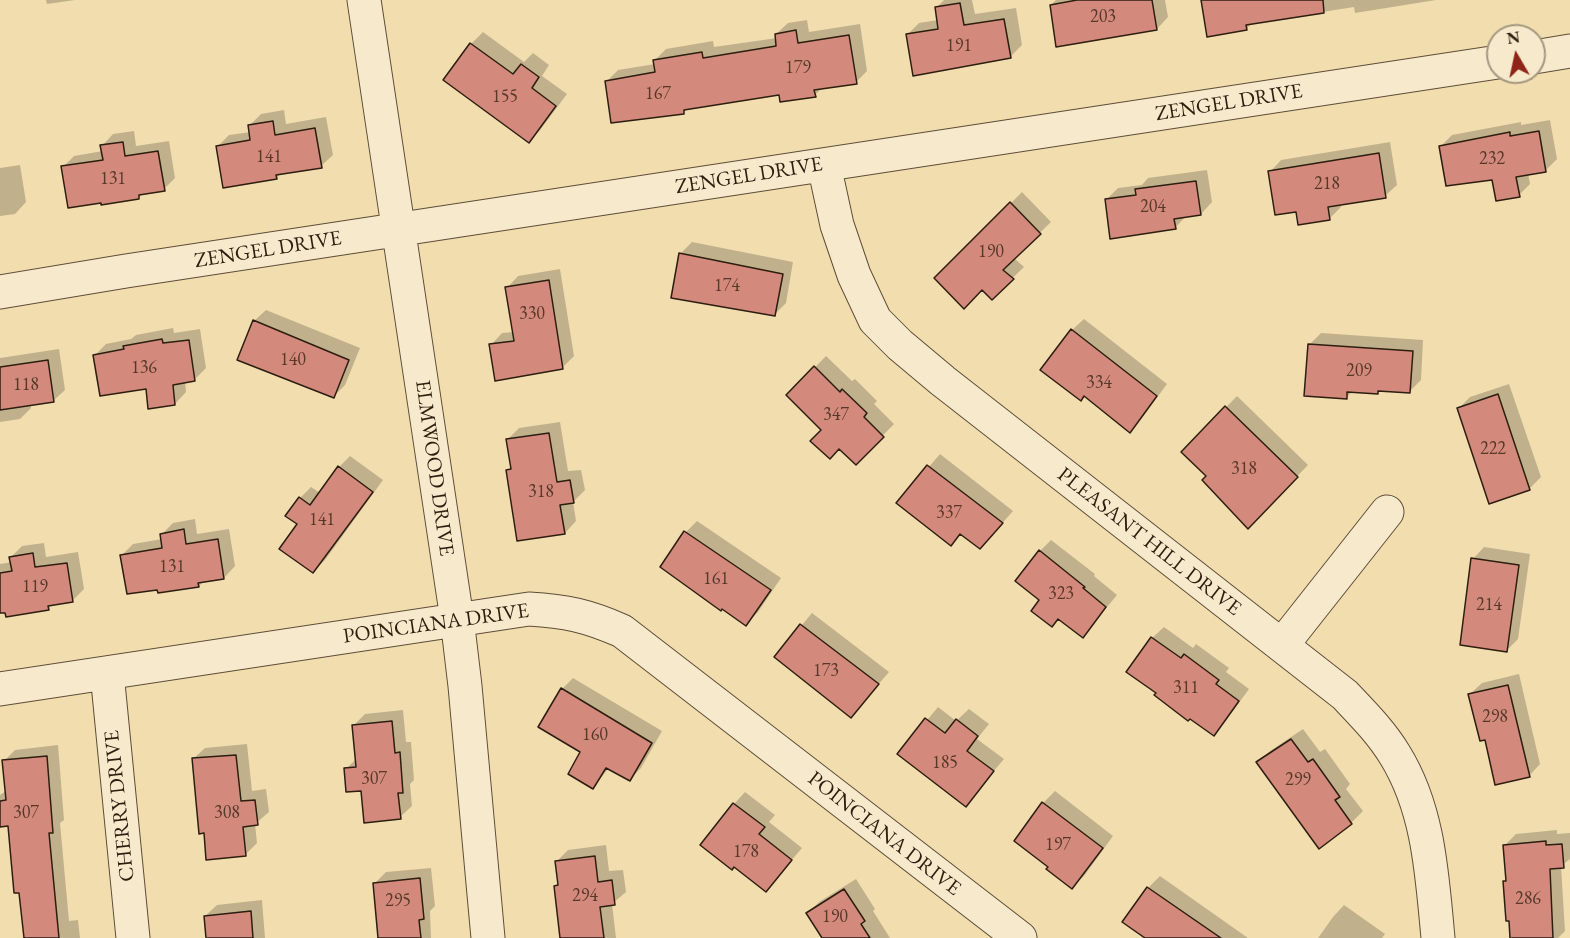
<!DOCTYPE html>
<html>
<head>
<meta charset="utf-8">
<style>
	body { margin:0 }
	#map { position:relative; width:1570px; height:938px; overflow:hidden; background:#f2ddaf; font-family:"EB Garamond",serif }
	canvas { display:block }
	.north { position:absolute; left:1486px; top:24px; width:60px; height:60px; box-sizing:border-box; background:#f7e9cb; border:2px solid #a69880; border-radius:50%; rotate:351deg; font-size:16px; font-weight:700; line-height:24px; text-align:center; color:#2c1e10 }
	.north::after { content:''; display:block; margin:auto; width:21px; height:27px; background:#8f2418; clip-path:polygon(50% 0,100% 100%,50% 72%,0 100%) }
</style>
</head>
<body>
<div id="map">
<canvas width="1570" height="938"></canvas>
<div class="north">N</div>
</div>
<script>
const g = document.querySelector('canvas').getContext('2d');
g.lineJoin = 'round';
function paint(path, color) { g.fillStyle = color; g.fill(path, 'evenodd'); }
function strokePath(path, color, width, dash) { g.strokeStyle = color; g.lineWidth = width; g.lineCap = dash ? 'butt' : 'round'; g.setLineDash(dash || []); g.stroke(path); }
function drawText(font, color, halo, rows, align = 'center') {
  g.font = font + ' "EB Garamond",serif'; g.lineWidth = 4.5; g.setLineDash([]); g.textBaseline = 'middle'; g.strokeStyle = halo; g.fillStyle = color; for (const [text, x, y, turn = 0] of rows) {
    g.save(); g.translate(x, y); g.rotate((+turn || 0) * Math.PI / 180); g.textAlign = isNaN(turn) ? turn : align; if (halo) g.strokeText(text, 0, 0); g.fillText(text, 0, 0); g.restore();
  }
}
paint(new Path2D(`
	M46 0H75L47 4Z
	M944 0H972L975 14 1016 8 1022 45 1010 57 908 34 919 23 938 20 937 7Z
	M1056 0H1165L1168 17 1157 29 1051 5Z
	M1203 0H1436L1355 13 1354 7 1252 23 1246 29Z
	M807 20 809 32 860 24 867 71 856 82 823 87 815 95 780 94 688 108 684 112 606 82 618 70 655 64V60L666 49 713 41 714 47 777 38 776 34 788 23Z
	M483 32 524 62 533 53 549 65 542 76 567 94 540 130 529 141 445 79 471 44Z
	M284 110 286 124 326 117 333 155 321 166 282 173 276 178 218 146 229 135 251 132 250 125 261 114Z
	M1550 120 1557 159 1545 171 1528 173 1530 184 1519 195 1441 146 1452 135 1521 122V125Z
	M134 131 136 146 169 141 175 178 164 189 143 193 139 197 63 167 74 156 103 151 102 146 113 134Z
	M1390 142 1397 185 1385 196 1340 204 1341 207 1329 219 1297 210 1270 172 1281 160Z
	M20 165 26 202 15 214 0 216V168Z
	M1207 170 1212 202 1201 214 1187 215 1175 228 1106 200 1118 188 1142 185 1148 178Z
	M1022 192 1051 222 1014 258 1024 267 992 298 982 288 937 278Z
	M692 242 793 262 786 303 775 314 681 253Z
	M560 269 574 356 563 367 491 345 502 333 514 332 507 288 518 276Z
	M266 310 360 348 345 385 334 396 254 321Z
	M1084 319 1167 384 1141 419 1130 431 1084 395 1072 330Z
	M173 328 174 333 200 329 206 368 195 379 185 381 186 392 175 404 95 355 106 344 131 339 136 335Z
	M1321 333 1423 340 1421 380 1410 391H1353L1346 398 1309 345Z
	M59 349 65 390 53 401 31 404V408L20 419 0 422V358Z
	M826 356 852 381 855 379 877 401 874 404 894 424 856 463 788 395Z
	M1509 384 1541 477 1529 489 1459 408 1470 397Z
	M1237 396 1308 465 1248 527 1208 476 1183 452Z
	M560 422 568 471 581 470 585 490 573 502 576 521 565 533 507 471 512 466 507 440 519 428Z
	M940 454 1013 511 991 536 962 533 951 544 898 503Z
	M350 456 383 480 325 560 313 572 299 524 300 498 311 487 320 493 339 467Z
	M195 519 197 534 229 529 235 566 224 578 204 581 199 586 122 555 133 544 162 539V534L173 523Z
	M697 521 781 578 758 612 746 624 686 532Z
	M1051 540 1095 574 1094 576 1117 595 1083 636 1041 599 1040 551Z
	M44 543 46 557 78 552 84 589 73 600 53 604 48 609 0 612V564L12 562 11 557 22 546Z
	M1484 547 1530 554 1518 639 1507 650 1473 559Z
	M812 613 889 672 851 716 776 656Z
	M1164 627 1193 648 1196 644 1229 668 1226 672 1249 689 1225 722 1213 734 1152 638Z
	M1519 674 1540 764 1529 776 1470 694 1482 683Z
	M573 678 662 731 641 768 630 779 609 768 593 787 562 689Z
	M938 707 956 721 969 709 989 724 977 739 1004 759 965 805 899 754Z
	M403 710 406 742H411L414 780 410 784 412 806 400 817 363 789 346 769 357 758 354 725 365 714Z
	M1303 729 1320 752 1325 749 1350 784 1346 789 1363 811 1351 823 1320 846 1258 762 1270 751Z
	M247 744 252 791 266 789 269 812 255 824 257 843 245 855 205 832 193 759 205 748Z
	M58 745 64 820 60 823 69 921 78 920 80 938H25L21 891 9 825 0 826V795L6 791 4 761 15 750Z
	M1055 791 1113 836 1084 876 1072 887 1050 867 1016 841 1044 802Z
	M745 792 775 815 769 822 802 848 766 890 734 866V804Z
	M1557 830V834L1570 833V859L1561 866 1565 931 1558 938H1511L1505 882 1507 879 1505 845 1516 834Z
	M606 845 609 871 623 870 626 892 612 904 616 938H560L556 887 559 883 557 861 568 850Z
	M431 868 435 906 430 911 431 938H379L375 883 386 872Z
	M1160 876 1248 938H1147L1124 922 1148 888Z
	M856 879 875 909 873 911 890 938H823L808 913 819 902Z
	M262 900 265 938H207L205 916 217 905Z
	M1344 905 1385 934 1382 938H1318L1333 917Z`), '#0003');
const building = new Path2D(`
	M1077 0H1152L1157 30 1056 47 1050 5Z
	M1201 0H1323L1324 13 1246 25 1247 30 1207 37Z
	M960 3 964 25 1004 19 1011 58 913 76 906 34 938 29 935 7Z
	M796 30 798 43 849 35 857 84 814 90 816 97 780 102 779 95 684 110V114L611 123 605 81 655 72 653 60 702 52 703 58 776 46 775 34Z
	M470 43 513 74 521 64 539 77 532 88 556 106 529 143 443 80Z
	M273 121 275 135 315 128 322 168 276 175 277 179 223 188 216 146 250 140 248 125Z
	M1539 131 1546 172 1516 177 1520 197 1496 201 1492 180 1446 186 1439 146 1510 132V136Z
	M123 142 125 156 158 151 165 191 139 195V199L101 205V203L68 208 61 166 103 160 100 145Z
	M1379 153 1386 198 1328 207 1330 220 1298 225 1296 212 1275 215 1268 171Z
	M1196 181 1201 215 1174 219 1176 229 1110 239 1105 199 1136 195 1135 189Z
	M1010 202 1041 234 1003 270 1014 279 992 300 982 290 964 309 934 278Z
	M679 253 783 274 775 316 671 298Z
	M549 280 563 369 495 381 489 344 514 341 505 287Z
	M253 320 349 360 334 398 237 360Z
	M1071 329 1157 396 1130 433 1084 396 1081 401 1040 370Z
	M162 339 163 343 189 340 195 381 173 385 175 405 148 409 146 389 100 396 93 355 124 349 123 346Z
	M1308 344 1413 351 1410 393 1378 391V394L1347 392V399L1304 396Z
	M48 360 54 402 0 410V367Z
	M814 366 840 392 842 389 867 413 864 417 884 437 856 465 839 449 830 459 810 441 821 430 786 395Z
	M1498 394 1530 490 1489 504 1457 408Z
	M1225 406 1298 477 1248 529 1202 480 1206 476 1181 452Z
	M549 433 557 482 570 480 574 503 560 505 565 534 517 541 506 470 511 469 506 439Z
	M927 465 1003 523 980 549 960 534 951 546 896 503Z
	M338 466 373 492 313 573 279 549 297 524 285 516 299 497 310 505Z
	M184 529 186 544 218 539 224 579 198 583 199 587 158 593 157 590 127 594 120 555 162 548 160 534Z
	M684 531 771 590 746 626 722 609 721 611 660 567Z
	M1039 550 1085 587 1083 588 1106 607 1083 638 1058 619 1052 627 1031 611 1039 600 1015 581Z
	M33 553 35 567 67 563 73 602 48 606 49 610 6 617 5 613H0V573L12 571 9 557Z
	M1471 558 1519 565 1507 652 1460 645Z
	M800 624 879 684 851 718 774 657Z
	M1151 637 1181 658 1184 654 1219 680 1216 684 1239 701 1214 736 1190 719 1188 721 1154 695 1156 693 1126 672Z
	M1508 685 1530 777 1495 785 1485 740 1480 741 1468 694Z
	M561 688 652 743 630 781 606 768 593 789 568 774 580 752 538 727Z
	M925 718 945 733 956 719 978 736 967 751 994 771 966 807 897 754Z
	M392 721 395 753 400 752 403 793H398L401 819 364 823 361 791 346 792 344 768 356 767 352 725Z
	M1291 739 1308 762 1313 759 1340 797 1335 800 1352 824 1319 849 1256 762Z
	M236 755 241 801 255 800 258 825 243 827 246 856 206 860 204 833 199 834 192 758Z
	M47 756 53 833H49L59 938H24L19 893H14L8 826 0 827V801L6 800 2 760Z
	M1042 802 1103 848 1072 889 1046 869 1048 867 1014 841Z
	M733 803 765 827 759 834 792 860 766 892 734 867 732 870 700 845Z
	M1546 841V845L1562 844 1564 868 1550 869 1553 938H1510L1509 921H1506L1503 881H1506L1503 845Z
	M595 856 598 882 612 880 615 905 600 907 604 938H560L554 886 558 885 555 861Z
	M420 878 424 919 419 920 421 938H378L373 883Z
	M1147 887 1221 938H1145L1122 922Z
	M844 889 865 921 861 924 870 938H822L806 913Z
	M251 911 253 938H206L204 916Z`);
paint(building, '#d3897b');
strokePath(building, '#2c1e10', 1.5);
const minor = new Path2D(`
	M364 0 457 619 465 686 488 938
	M1534 57 1570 51
	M824 165 837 225 854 275 875 320 900 345 943 381 1345 695C1363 714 1381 732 1395 755 1429 810 1432 875 1438 938
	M0 292 126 271 1498 62
	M1282 645 1387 512
	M107 673 133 938
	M0 689 529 609C566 611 588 616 622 631L1020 938`);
strokePath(minor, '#5e4e38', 35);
strokePath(minor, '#f7e9cb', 33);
drawText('18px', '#56392b', null, [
	["203",1103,17],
	["191",959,46],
	["179",798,68],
	["167",658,94],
	["155",505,97],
	["141",269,157],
	["232",1492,159],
	["131",113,179],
	["218",1327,184],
	["204",1153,207],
	["190",991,252],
	["174",727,286],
	["330",532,314],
	["140",293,360],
	["136",144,368],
	["209",1359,371],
	["334",1099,383],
	["118",26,385],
	["347",836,415],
	["222",1493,449],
	["318",1244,469],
	["318",541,492],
	["337",949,513],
	["141",322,520],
	["131",172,567],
	["161",716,579],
	["119",35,587],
	["323",1061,594],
	["214",1489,605],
	["173",826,671],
	["311",1186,688],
	["298",1495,717],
	["160",595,735],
	["185",945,763],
	["307",374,779],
	["299",1298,780],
	["307",26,813],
	["308",227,813],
	["197",1058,845],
	["178",746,852],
	["294",585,896],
	["286",1528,899],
	["295",398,901],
	["190",835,917]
]);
drawText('21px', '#2c1e10', '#f7e9cb', [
	["ZENGEL DRIVE",1229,103,-9],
	["ZENGEL DRIVE",749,176,-9],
	["ZENGEL DRIVE",268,250,-9],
	["ELMWOOD DRIVE",434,468,82],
	["PLEASANT HILL DRIVE",1149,542,38],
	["POINCIANA DRIVE",436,624,-8],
	["CHERRY DRIVE",120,806,-96],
	["POINCIANA DRIVE",884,834,38]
]);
</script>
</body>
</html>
